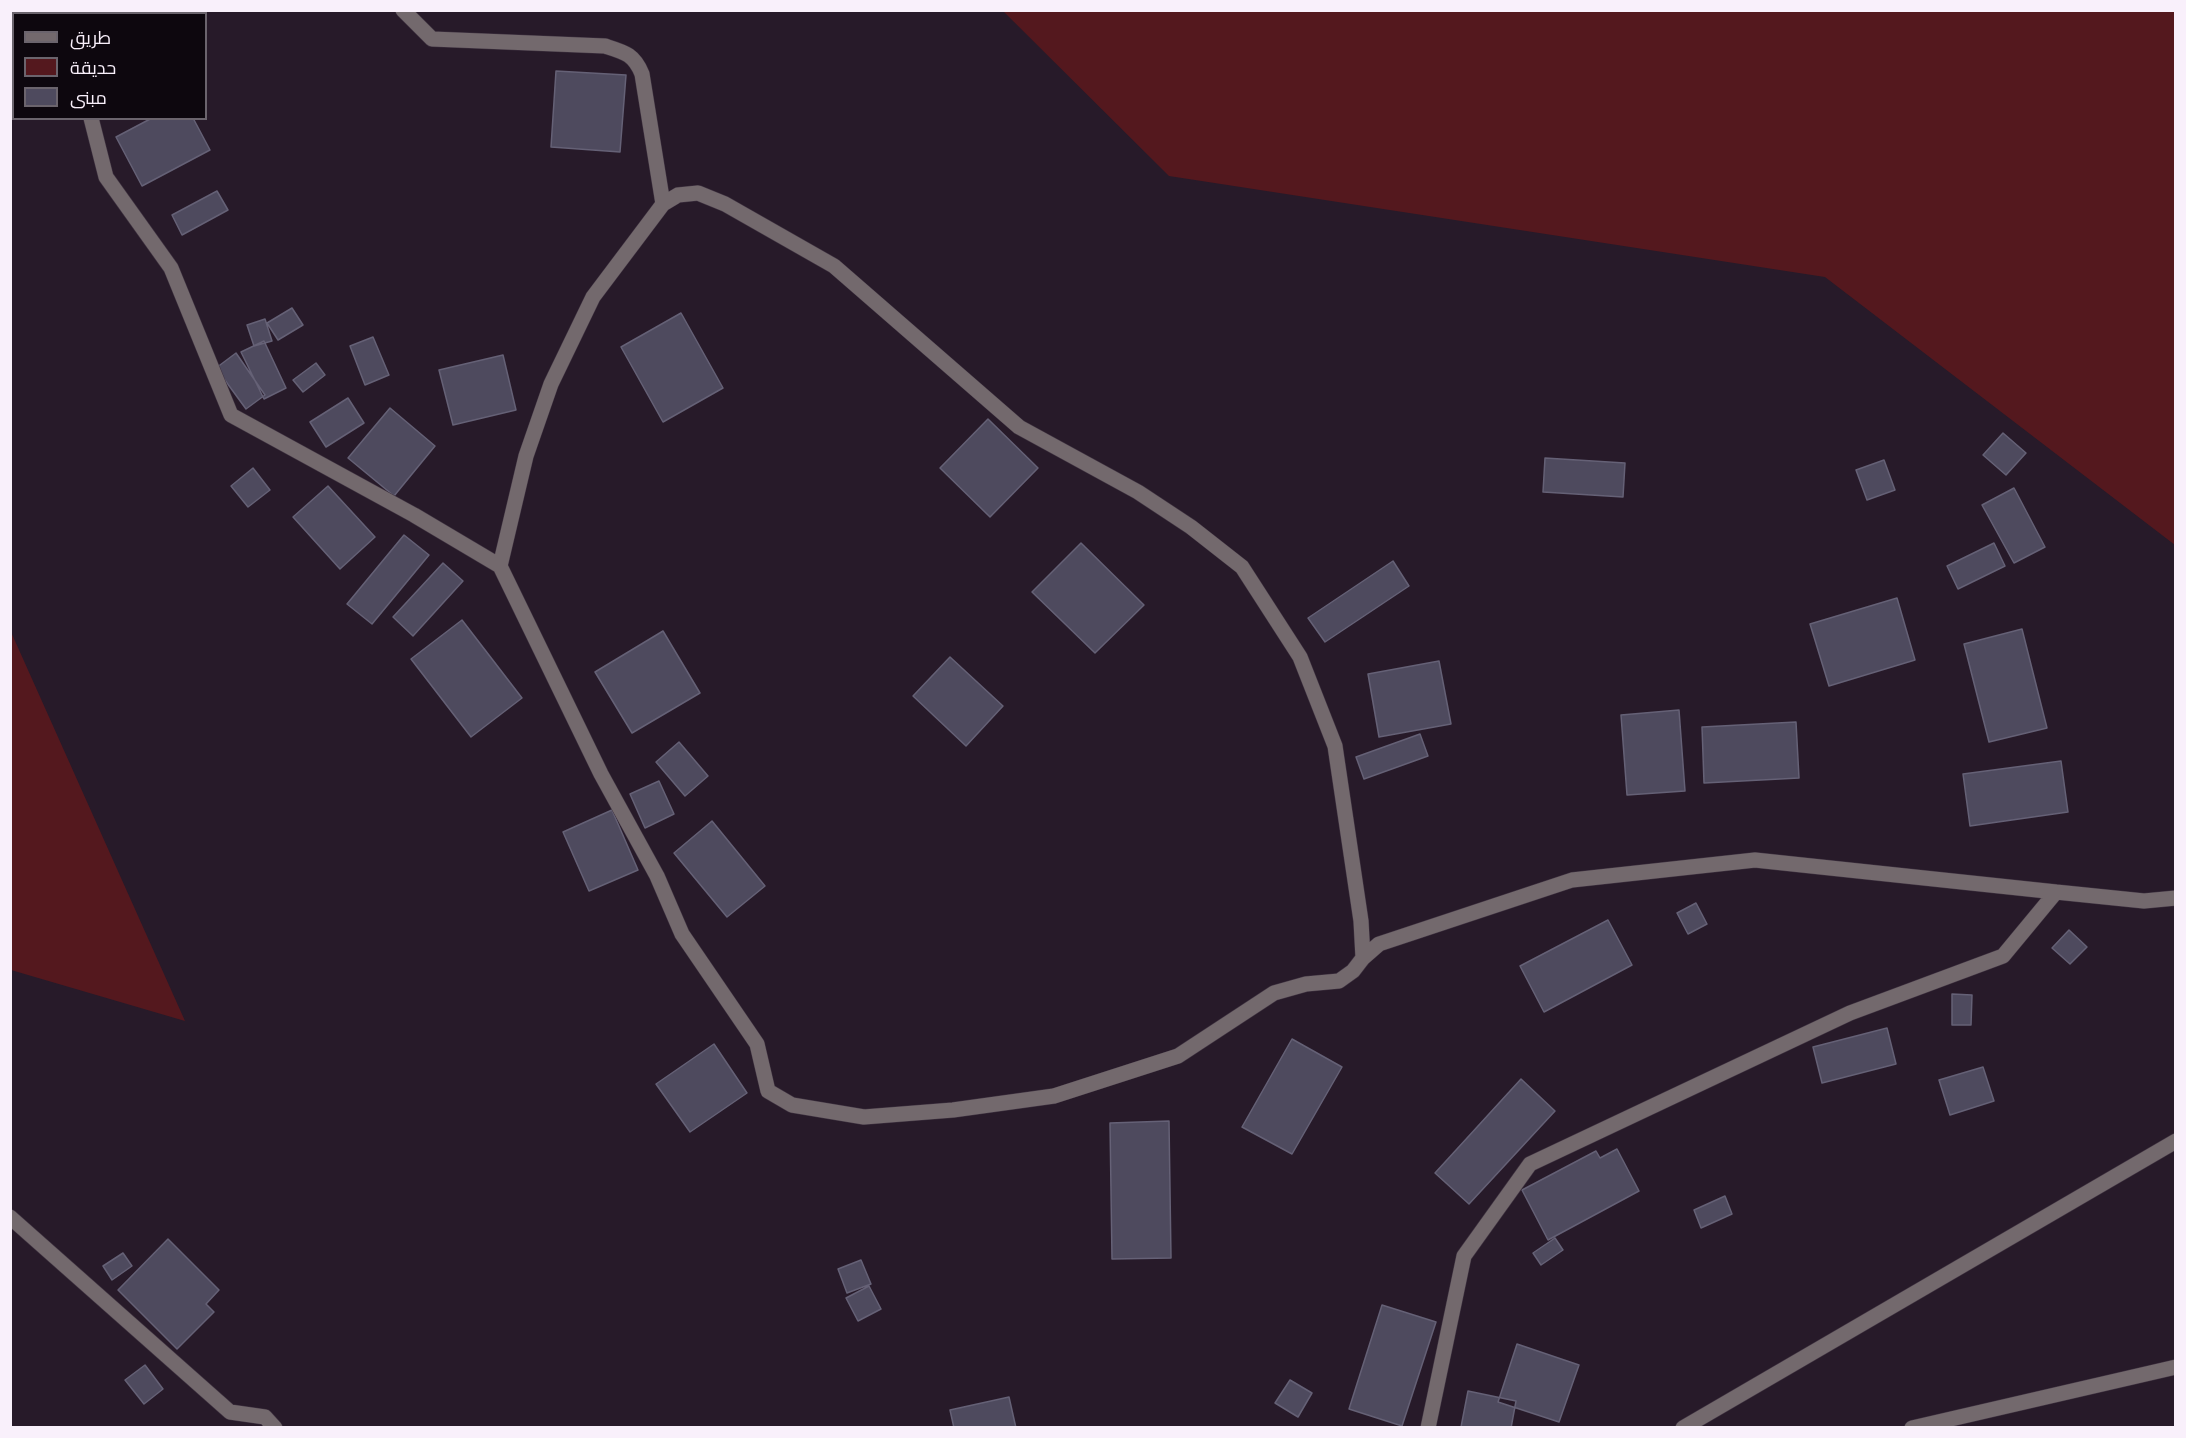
<!DOCTYPE html>
<html>
<head>
<meta charset="utf-8">
<style>
	body { margin:0 }
	#map { position:relative; width:2186px; height:1438px; overflow:hidden; background:#271a29; font-family:"Times New Roman",Cairo,serif }
	canvas { display:block }
	.frame { position:absolute; inset:0; border:12px solid #f9f0fb; pointer-events:none }
	.legend { position:absolute; left:12px; top:12px; width:195px; height:108px; box-sizing:border-box; background:#0d070e; border:2px solid #6b646d; margin:0; padding:8px 10px; list-style:none; font-size:18px; color:#f9f0fb }
	.legend li { display:flex; align-items:center; gap:12px; height:30px }
	.legend b { width:30px; border:2px solid #6b646d }
</style>
</head>
<body>
<div id="map">
<canvas width="2186" height="1438"></canvas>
<div class="frame"></div>
<ul class="legend">
<li><b style="height:8px;background:#73696d"></b>طريق</li>
<li><b style="height:16px;background:#54181e"></b>حديقة</li>
<li><b style="height:16px;background:#4e4a5e"></b>مبنى</li>
</ul>
</div>
<script>
const g = document.querySelector('canvas').getContext('2d');
g.lineJoin = 'round';
function paint(path, color) { g.fillStyle = color; g.fill(path, 'evenodd'); }
function strokePath(path, color, width, dash) { g.strokeStyle = color; g.lineWidth = width; g.lineCap = dash ? 'butt' : 'round'; g.setLineDash(dash || []); g.stroke(path); }
paint(new Path2D(`
	M1003 11H2175V545L1825 277 1169 176Z
	M11 632 185 1021 11 970Z`), '#54181e');
const building = new Path2D(`
	M556 71 626 75 620 152 551 147Z
	M152 118H193L210 150 142 186 116 137Z
	M217 191 228 210 182 235 172 215Z
	M292 308 303 325 278 340 267 323Z
	M681 313 723 388 663 422 621 347Z
	M265 319 272 341 254 346 247 325Z
	M373 337 389 375 365 385 350 346Z
	M264 341 286 388 264 399 241 352Z
	M236 353 265 395 246 409 216 368Z
	M503 355 516 410 453 425 439 370Z
	M316 363 325 375 303 392 293 380Z
	M348 398 364 423 326 447 310 422Z
	M390 408 435 446 394 496 348 458Z
	M988 419 1038 468 990 517 940 468Z
	M2003 433 2026 453 2006 475 1983 455Z
	M1545 458 1625 463 1623 497 1543 492Z
	M1884 460 1895 490 1867 500 1856 470Z
	M253 468 270 490 248 507 231 486Z
	M328 486 375 537 340 569 293 517Z
	M2014 488 2045 547 2014 563 1982 505Z
	M404 535 429 555 372 624 347 604Z
	M1081 543 1144 605 1095 653 1032 592Z
	M1994 543 2005 566 1958 589 1947 566Z
	M1393 561 1409 586 1325 642 1308 618Z
	M443 563 463 581 413 636 393 617Z
	M1897 598 1915 660 1829 686 1810 624Z
	M462 620 522 698 471 737 411 659Z
	M2022 629 2047 728 1989 742 1964 644Z
	M663 631 700 693 632 733 595 672Z
	M950 657 1003 706 966 746 913 696Z
	M1439 661 1451 724 1379 737 1368 674Z
	M1679 710 1685 791 1627 795 1621 715Z
	M1796 722 1799 778 1704 783 1702 727Z
	M1420 734 1428 756 1364 779 1356 757Z
	M679 742 708 776 685 796 656 762Z
	M2061 761 2068 812 1970 826 1963 774Z
	M659 781 674 814 645 828 630 794Z
	M612 810 638 870 589 891 563 832Z
	M712 821 765 886 727 917 674 853Z
	M1696 903 1707 924 1688 934 1677 913Z
	M1608 920 1632 965 1544 1012 1520 966Z
	M2069 930 2087 947 2070 964 2052 948Z
	M1952 994 1972 995 1971 1025H1952Z
	M1887 1028 1896 1064 1822 1083 1813 1047Z
	M1292 1039 1342 1067 1292 1154 1242 1127Z
	M714 1044 747 1093 690 1132 656 1084Z
	M1983 1067 1994 1101 1950 1115 1939 1080Z
	M1521 1079 1555 1111 1469 1204 1435 1173Z
	M1169 1121 1171 1258 1112 1259 1110 1123Z
	M1617 1149 1639 1191 1548 1240 1522 1190 1596 1151 1600 1158Z
	M1725 1196 1732 1214 1701 1228 1694 1210Z
	M1555 1238 1563 1250 1541 1265 1533 1253Z
	M168 1239 219 1290 206 1304 214 1312 177 1349 118 1290Z
	M123 1253 132 1266 112 1280 103 1266Z
	M861 1260 871 1284 847 1293 838 1269Z
	M869 1286 881 1309 858 1321 846 1298Z
	M1382 1305 1436 1322 1402 1426 1349 1409Z
	M1517 1344 1579 1365 1559 1422 1498 1402Z
	M145 1365 163 1389 144 1404 125 1380Z
	M1290 1380 1312 1393 1298 1417 1275 1403Z
	M1468 1391 1516 1401 1511 1428 1461 1427Z
	M1009 1397 1016 1428H954L950 1410Z`);
paint(building, '#4e4a5e');
strokePath(building, '#656176', 1.5);
const minor = new Path2D(`
	M71 10 72 14
	M403 10 432 39 605 46C624 52 634 54 642 74L663 204
	M10 97H14
	M91 118 106 177 171 268 231 415 414 515 500 566
	M2056 892 2144 901 2176 898
	M1363 958 1361 921 1335 746 1300 657 1242 567 1191 527 1138 492 1019 427 834 266 725 204 698 193 678 195 663 204 593 297 551 384 526 456 500 566 601 774 657 876 682 934 757 1044 768 1091 792 1105 864 1117 953 1110 1054 1096 1178 1056 1274 993 1306 984 1339 981 1353 971 1363 958 1379 944 1572 880 1755 860 2056 892 2003 956 1850 1013 1530 1164 1464 1256 1428 1428
	M10 1217 230 1412 265 1417 275 1428
	M1683 1428 2176 1141
	M1912 1428 2176 1367`);
strokePath(minor, '#403442', 16);
strokePath(minor, '#73696d', 15);
</script>
</body>
</html>
